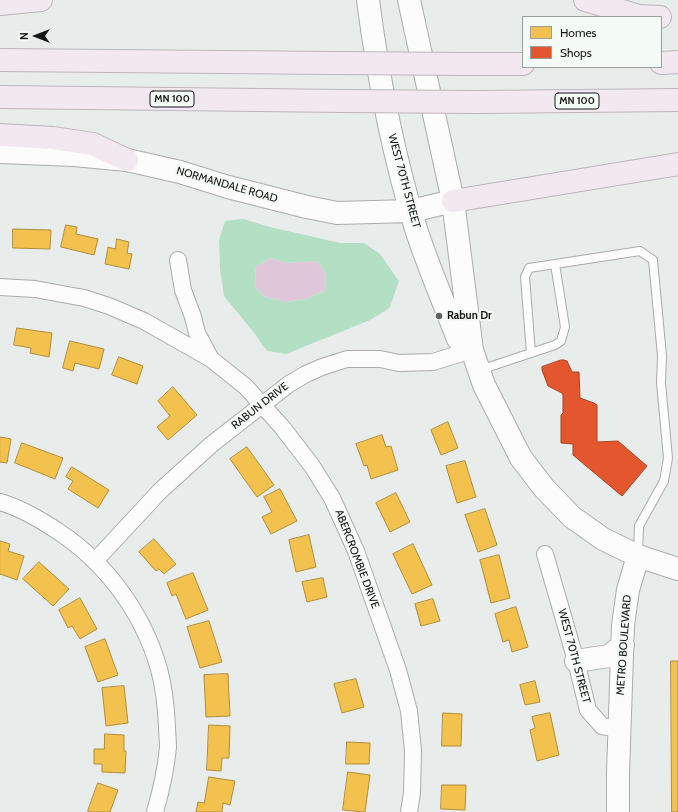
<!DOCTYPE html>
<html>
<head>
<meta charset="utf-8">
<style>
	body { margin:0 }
	#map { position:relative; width:678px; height:812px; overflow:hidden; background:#e8ecea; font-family:Cabin,sans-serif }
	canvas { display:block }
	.legend { position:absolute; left:522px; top:16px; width:140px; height:52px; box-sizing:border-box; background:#f4faf6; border:1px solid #9b9f9c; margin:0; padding:5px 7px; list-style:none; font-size:12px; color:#151716 }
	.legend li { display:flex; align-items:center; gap:8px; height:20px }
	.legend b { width:20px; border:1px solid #9b9f9c }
	.north { position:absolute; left:16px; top:16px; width:40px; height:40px; -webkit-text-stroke:3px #f4faf6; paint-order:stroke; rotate:270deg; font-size:11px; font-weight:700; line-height:16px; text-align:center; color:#151716 }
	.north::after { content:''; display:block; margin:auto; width:14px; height:18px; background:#151716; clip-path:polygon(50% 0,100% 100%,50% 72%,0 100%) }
</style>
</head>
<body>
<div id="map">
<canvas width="678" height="812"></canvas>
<ul class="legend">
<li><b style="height:11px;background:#f2c14e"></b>Homes</li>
<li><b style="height:11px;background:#e4572e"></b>Shops</li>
</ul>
<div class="north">N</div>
</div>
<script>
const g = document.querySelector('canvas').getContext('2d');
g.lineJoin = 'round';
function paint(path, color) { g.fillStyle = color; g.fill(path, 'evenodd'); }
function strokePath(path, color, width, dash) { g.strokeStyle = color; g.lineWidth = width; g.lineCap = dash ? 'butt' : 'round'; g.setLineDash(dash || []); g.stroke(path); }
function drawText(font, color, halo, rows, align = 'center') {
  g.font = font + ' Cabin,sans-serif'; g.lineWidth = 4; g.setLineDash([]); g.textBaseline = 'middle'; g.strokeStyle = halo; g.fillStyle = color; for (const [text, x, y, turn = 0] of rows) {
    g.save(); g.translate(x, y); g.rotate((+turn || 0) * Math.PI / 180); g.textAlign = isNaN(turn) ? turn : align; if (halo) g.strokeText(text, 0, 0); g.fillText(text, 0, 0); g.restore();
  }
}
paint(new Path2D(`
	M271 258 286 263 317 261 326 273 325 291 306 299 285 302 263 296 255 286 256 266Z`), '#dfc7da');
paint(new Path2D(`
	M243 219 270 227 340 243H364L380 254 399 281 390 307 385 311 370 320 286 354 268 351 263 346 256 335 224 296 220 269 219 240 225 221ZM271 258 286 263 317 261 326 273 325 291 306 299 285 302 263 296 255 286 256 266Z`), '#b3dfc4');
const homes = new Path2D(`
	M66 225 77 227 76 234 98 239 94 255 61 247Z
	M13 229 51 230 50 249 13 248Z
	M117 239 129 242 127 253 132 254 129 269 105 264 108 247 115 249Z
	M17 328 52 333 49 357 30 353 31 348 14 345Z
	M70 341 104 349 99 369 75 363 73 371 63 368Z
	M119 357 143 366 137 384 112 375Z
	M173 387 197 415 168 440 157 427 170 416 158 401Z
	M448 422 458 448 441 455 431 430Z
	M382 435 386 447 391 446 398 470 371 479 367 465 364 466 356 444Z
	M0 437 11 439 7 463 0 462Z
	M22 443 63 458 55 479 15 463Z
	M247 447 274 485 257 497 230 459Z
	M465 461 476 497 457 503 446 466Z
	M72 467 109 490 98 508 68 489 73 481 66 477Z
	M280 489 297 521 271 534 262 517 272 512 264 497Z
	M396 493 410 522 390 532 376 503Z
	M485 509 497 545 478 552 465 515Z
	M309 535 316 567 296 572 289 540Z
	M154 539 176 564 164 574 159 569 156 571 139 552Z
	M0 541 10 544 8 551 24 556 17 580 0 574Z
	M413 544 432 585 412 594 393 554Z
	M499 555 510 598 491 603 480 560Z
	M39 562 69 589 53 606 23 579Z
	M193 573 208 610 186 619 176 594 172 596 167 583Z
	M323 578 327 597 307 602 302 582Z
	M80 598 97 629 80 639 72 626 68 628 59 610Z
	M433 599 440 621 421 626 415 604Z
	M516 607 528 647 512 652 509 640 503 642 495 614Z
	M209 621 222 662 200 668 187 627Z
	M105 639 118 675 98 682 85 647Z
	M671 661H678V812H672Z
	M228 674 230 716 206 717 204 675Z
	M356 679 364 707 342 713 334 684Z
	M535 681 540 702 525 705 520 685Z
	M124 686 128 723 106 726 102 688Z
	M443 713 462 714 461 746H442Z
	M550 713 559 755 537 761 530 730 535 728 532 717Z
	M209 725 230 726 229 758H222L221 771 207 770Z
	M105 734 124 735V751H126L125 773 102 772V764H94V749H104Z
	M347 742 370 743 369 764H346Z
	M348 772 370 775 365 812 343 810Z
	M209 777 235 781 230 805 223 803 222 812H196L198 802 204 803Z
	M98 783 118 790 110 812H92L88 811Z
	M442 785H466L465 810 441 809Z`);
paint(homes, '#f2c14e');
strokePath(homes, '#b08e3d', 1);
const shops = new Path2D(`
	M561 360H564L567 361 572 372H579L580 398 594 403 597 405V442L618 441 647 466 622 496 573 455V444L561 443V415L563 413V395L562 393 548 386 542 370V367Z`);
paint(shops, '#e4572e');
strokePath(shops, '#a64427', 1);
const lane = new Path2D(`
	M531 353 525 277 529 268 640 251 653 260 662 356 661 383 668 458 664 481 639 526 638 555
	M480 370 555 345 561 341 565 327 555 264`);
const street = new Path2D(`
	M178 260 183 290 193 317 197 333 211 359
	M0 287 35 289 84 298 109 306 144 321 211 359 246 387 282 427 312 466 332 498 356 551 398 670 409 711 413 751 412 793 409 812
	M0 502C21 508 41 520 59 532 107 564 143 613 159 669 164 687 166 707 167 726 167 733 168 740 168 747 166 769 161 791 155 812
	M545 554 576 661 588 710 602 726 620 729
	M95 561 160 491 212 444 289 384 306 374 322 367 347 359H380L399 363 433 362 472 350`);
const secondary = new Path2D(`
	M368 0C378 77 393 154 416 229 428 266 444 303 458 339L472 350
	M409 0 453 201 472 350 484 385 521 458 544 488 572 517 603 539 638 556 678 569
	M0 152 74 155 127 160 180 172 228 187 307 207 337 213 411 211 453 201
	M576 661 609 656 623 645
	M618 812V773L623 625 628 590 638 556`);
const highway = new Path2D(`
	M585 0 639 16 660 17
	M0 4 41 0
	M0 60 336 63
	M661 63 678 62
	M469 64H523
	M0 97 344 101
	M477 102 678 100
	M0 135 53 138 93 144 127 160
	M453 201 678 164`);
strokePath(lane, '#aaacab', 10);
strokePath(street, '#aaacab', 18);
strokePath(secondary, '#aaacab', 24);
strokePath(highway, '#bdb5bc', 24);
strokePath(lane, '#fcfcfc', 8);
strokePath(street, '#fcfcfc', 16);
strokePath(secondary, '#fcfcfc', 22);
strokePath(highway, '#f2e9f0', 22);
const highwayBridge = new Path2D(`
	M336 63 469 64
	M344 101 477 102`);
strokePath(highwayBridge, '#bdb5bc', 24, []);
strokePath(highwayBridge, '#f2e9f0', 22);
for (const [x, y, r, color] of [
	[439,316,4,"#5f6260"]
]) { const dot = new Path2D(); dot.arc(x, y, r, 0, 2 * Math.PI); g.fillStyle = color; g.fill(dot); strokePath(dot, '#f4faf6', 1.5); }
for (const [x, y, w] of [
	[172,99,44],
	[577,101,44]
]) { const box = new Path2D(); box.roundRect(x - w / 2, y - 8, w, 16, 3); g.fillStyle = '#f4faf6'; g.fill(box); strokePath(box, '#151716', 1); }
drawText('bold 10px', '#151716', null, [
	["MN 100",172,99],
	["MN 100",577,101]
]);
drawText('11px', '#151716', '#f4faf6', [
	["WEST 70TH STREET",404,181,75],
	["NORMANDALE ROAD",227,185,16],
	["RABUN DRIVE",260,406,-38],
	["ABERCROMBIE DRIVE",357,559,69],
	["METRO BOULEVARD",624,645,-86],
	["WEST 70TH STREET",574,656,75]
]);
drawText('bold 11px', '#151716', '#f4faf6', [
	["Rabun Dr",447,316]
], 'left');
</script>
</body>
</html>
